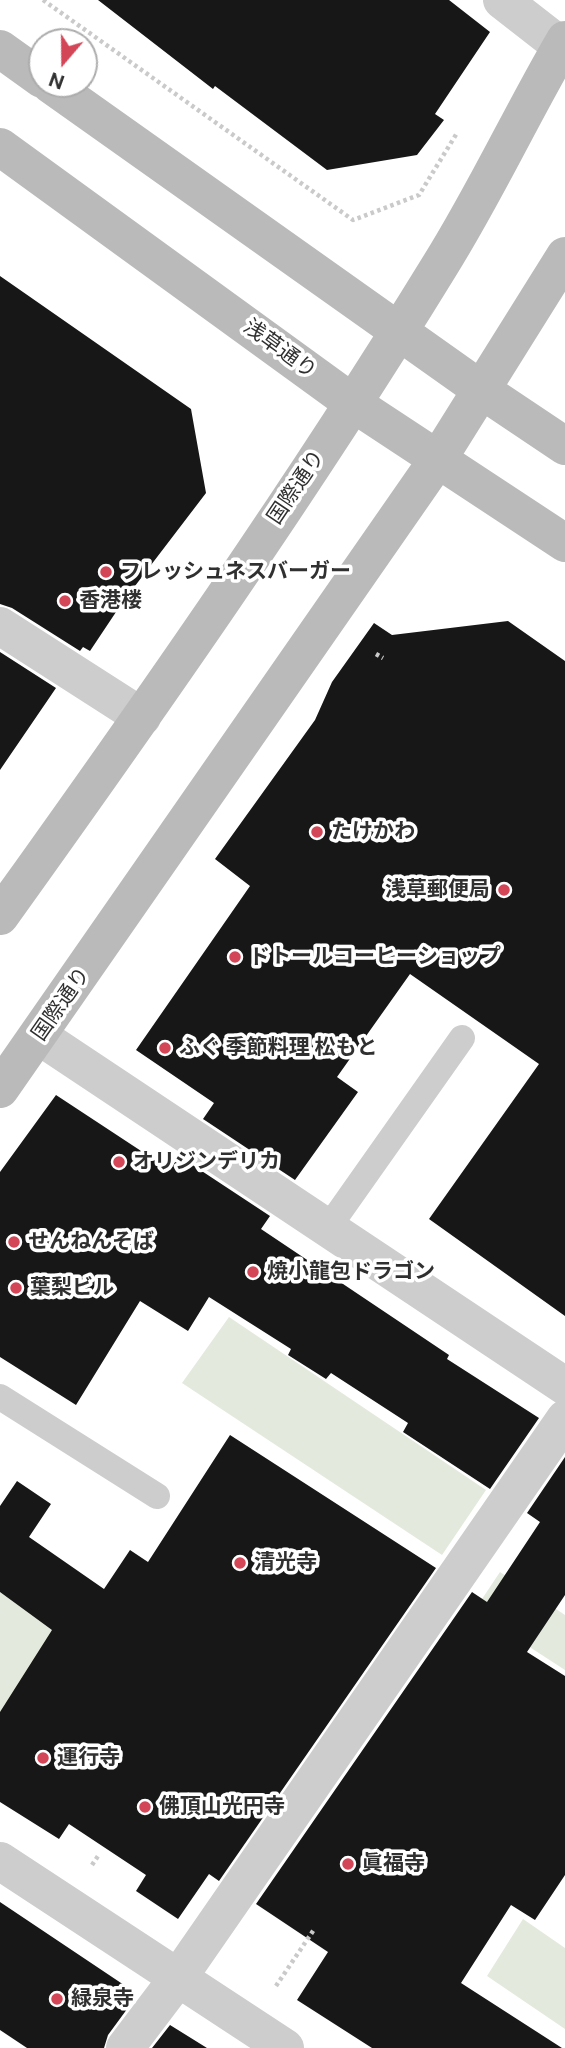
<!DOCTYPE html>
<html>
<head>
<meta charset="utf-8">
<style>
	body { margin:0 }
	#map { position:relative; width:565px; height:2048px; overflow:hidden; background:#fff; font-family:"Public Sans",sans-serif }
	canvas { display:block }
	.north { position:absolute; left:28px; top:28px; width:70px; height:70px; box-sizing:border-box; background:#fff; border:2px solid #acacac; border-radius:50%; rotate:200deg; font-size:19px; font-weight:700; line-height:28px; text-align:center; color:#303030 }
	.north::after { content:''; display:block; margin:auto; width:24px; height:32px; background:#d34658; clip-path:polygon(50% 0,100% 100%,50% 72%,0 100%) }
</style>
</head>
<body>
<div id="map">
<canvas width="565" height="2048"></canvas>
<div class="north">N</div>
</div>
<script>
const g = document.querySelector('canvas').getContext('2d');
g.lineJoin = 'round';
function paint(path, color) { g.fillStyle = color; g.fill(path, 'evenodd'); }
function strokePath(path, color, width, dash) { g.strokeStyle = color; g.lineWidth = width; g.lineCap = dash ? 'butt' : 'round'; g.setLineDash(dash || []); g.stroke(path); }
function drawText(font, color, halo, rows, align = 'center') {
  g.font = font + ' "Public Sans","Noto Sans JP",sans-serif'; g.lineWidth = 7; g.setLineDash([]); g.textBaseline = 'middle'; g.strokeStyle = halo; g.fillStyle = color; for (const [text, x, y, turn = 0] of rows) {
    g.save(); g.translate(x, y); g.rotate((+turn || 0) * Math.PI / 180); g.textAlign = isNaN(turn) ? turn : align; if (halo) g.strokeText(text, 0, 0); g.fillText(text, 0, 0); g.restore();
  }
}
paint(new Path2D(`
	M229 1317 486 1490 442 1555 182 1383Z
	M500 1572 565 1615V1670L474 1611Z
	M0 1592 124 1669 0 1712Z
	M523 1919 565 1948V2029L487 1976Z`), '#e4e9dd');
paint(new Path2D(`
	M98 0H449L490 32 435 114 444 120 417 155 327 170 215 86 213 89Z
	M0 276 191 409 206 493 122 603 90 651 83 647 80 651 12 608 0 604Z
	M508 621 565 661V1316L429 1219 539 1064 410 974 337 1077 358 1092 295 1180 203 1119 214 1103 136 1050 250 886 215 859 315 720 332 682 374 623 392 635Z
	M0 652 56 688 0 770Z
	M56 1095 170 1170 179 1156 270 1216 261 1229 449 1355 447 1359 539 1418 490 1489 403 1432 408 1423 331 1373 326 1379 288 1355 291 1349 209 1297 188 1331 140 1301 76 1405 0 1357V1172Z
	M230 1435 436 1568 219 1881 209 1874 178 1919 136 1891 146 1875 69 1824 59 1839 0 1802V1712L52 1630 0 1592V1506L17 1481 51 1504 29 1537 104 1589 130 1550 148 1562Z
	M565 1457V1595L527 1652 565 1676V1875L535 1920 511 1905 461 1983 562 2048H372L297 2000 328 1952 256 1904 472 1592 487 1602 540 1522 527 1513Z
	M0 1902 127 1987 122 1995 133 2001 108 2035 104 2048H27L0 2030Z
	M170 2025 207 2048H152Z`), '#171717');
strokePath(new Path2D(`
	M43 0 353 220 419 195 457 133
	M376 654 383 658
	M92 1865 98 1856
	M276 1986 315 1928`), '#cacaca', 4.5, [3.5, 3.5]);
strokePath(new Path2D(`
	M328 1228 462 1038
	M0 1397 157 1496`), '#cdcdcd', 26);
strokePath(new Path2D(`
	M502 0 561 46
	M0 626 142 717
	M39 1036 565 1386
	M0 1861 285 2048
	M125 2048 178 1978 565 1419`), '#cdcdcd', 38);
strokePath(new Path2D(`
	M0 49 42 79
	M50 84 483 391 565 446
	M0 147 354 404 565 543
	M0 916C152 704 302 490 439 267 485 194 521 115 565 40
	M0 1089 438 459 565 256`), '#bababa', 38);
for (const [x, y, r, color] of [
	[106,572,7,"#d34658"],
	[65,601,7,"#d34658"],
	[317,832,7,"#d34658"],
	[504,890,7,"#d34658"],
	[235,957,7,"#d34658"],
	[165,1048,7,"#d34658"],
	[119,1162,7,"#d34658"],
	[14,1242,7,"#d34658"],
	[253,1272,7,"#d34658"],
	[16,1288,7,"#d34658"],
	[240,1563,7,"#d34658"],
	[43,1758,7,"#d34658"],
	[145,1807,7,"#d34658"],
	[348,1864,7,"#d34658"],
	[57,1999,7,"#d34658"]
]) { const dot = new Path2D(); dot.arc(x, y, r, 0, 2 * Math.PI); g.fillStyle = color; g.fill(dot); strokePath(dot, '#fff', 2.5); }
drawText('21px', '#303030', '#fff', [
	["浅草通り",280,349,36],
	["国際通り",296,487,-56],
	["国際通り",61,1004,-55]
]);
drawText('bold 21px', '#303030', '#fff', [
	["フレッシュネスバーガー",120,572],
	["香港楼",79,601],
	["たけかわ",331,832],
	["浅草郵便局",490,890,"right"],
	["ドトールコーヒーショップ",249,957],
	["ふぐ 季節料理 松もと",179,1048],
	["オリジンデリカ",133,1162],
	["せんねんそば",28,1242],
	["焼小龍包ドラゴン",267,1272],
	["葉梨ビル",30,1288],
	["清光寺",254,1563],
	["運行寺",57,1758],
	["佛頂山光円寺",159,1807],
	["眞福寺",362,1864],
	["緑泉寺",71,1999]
], 'left');
</script>
</body>
</html>
